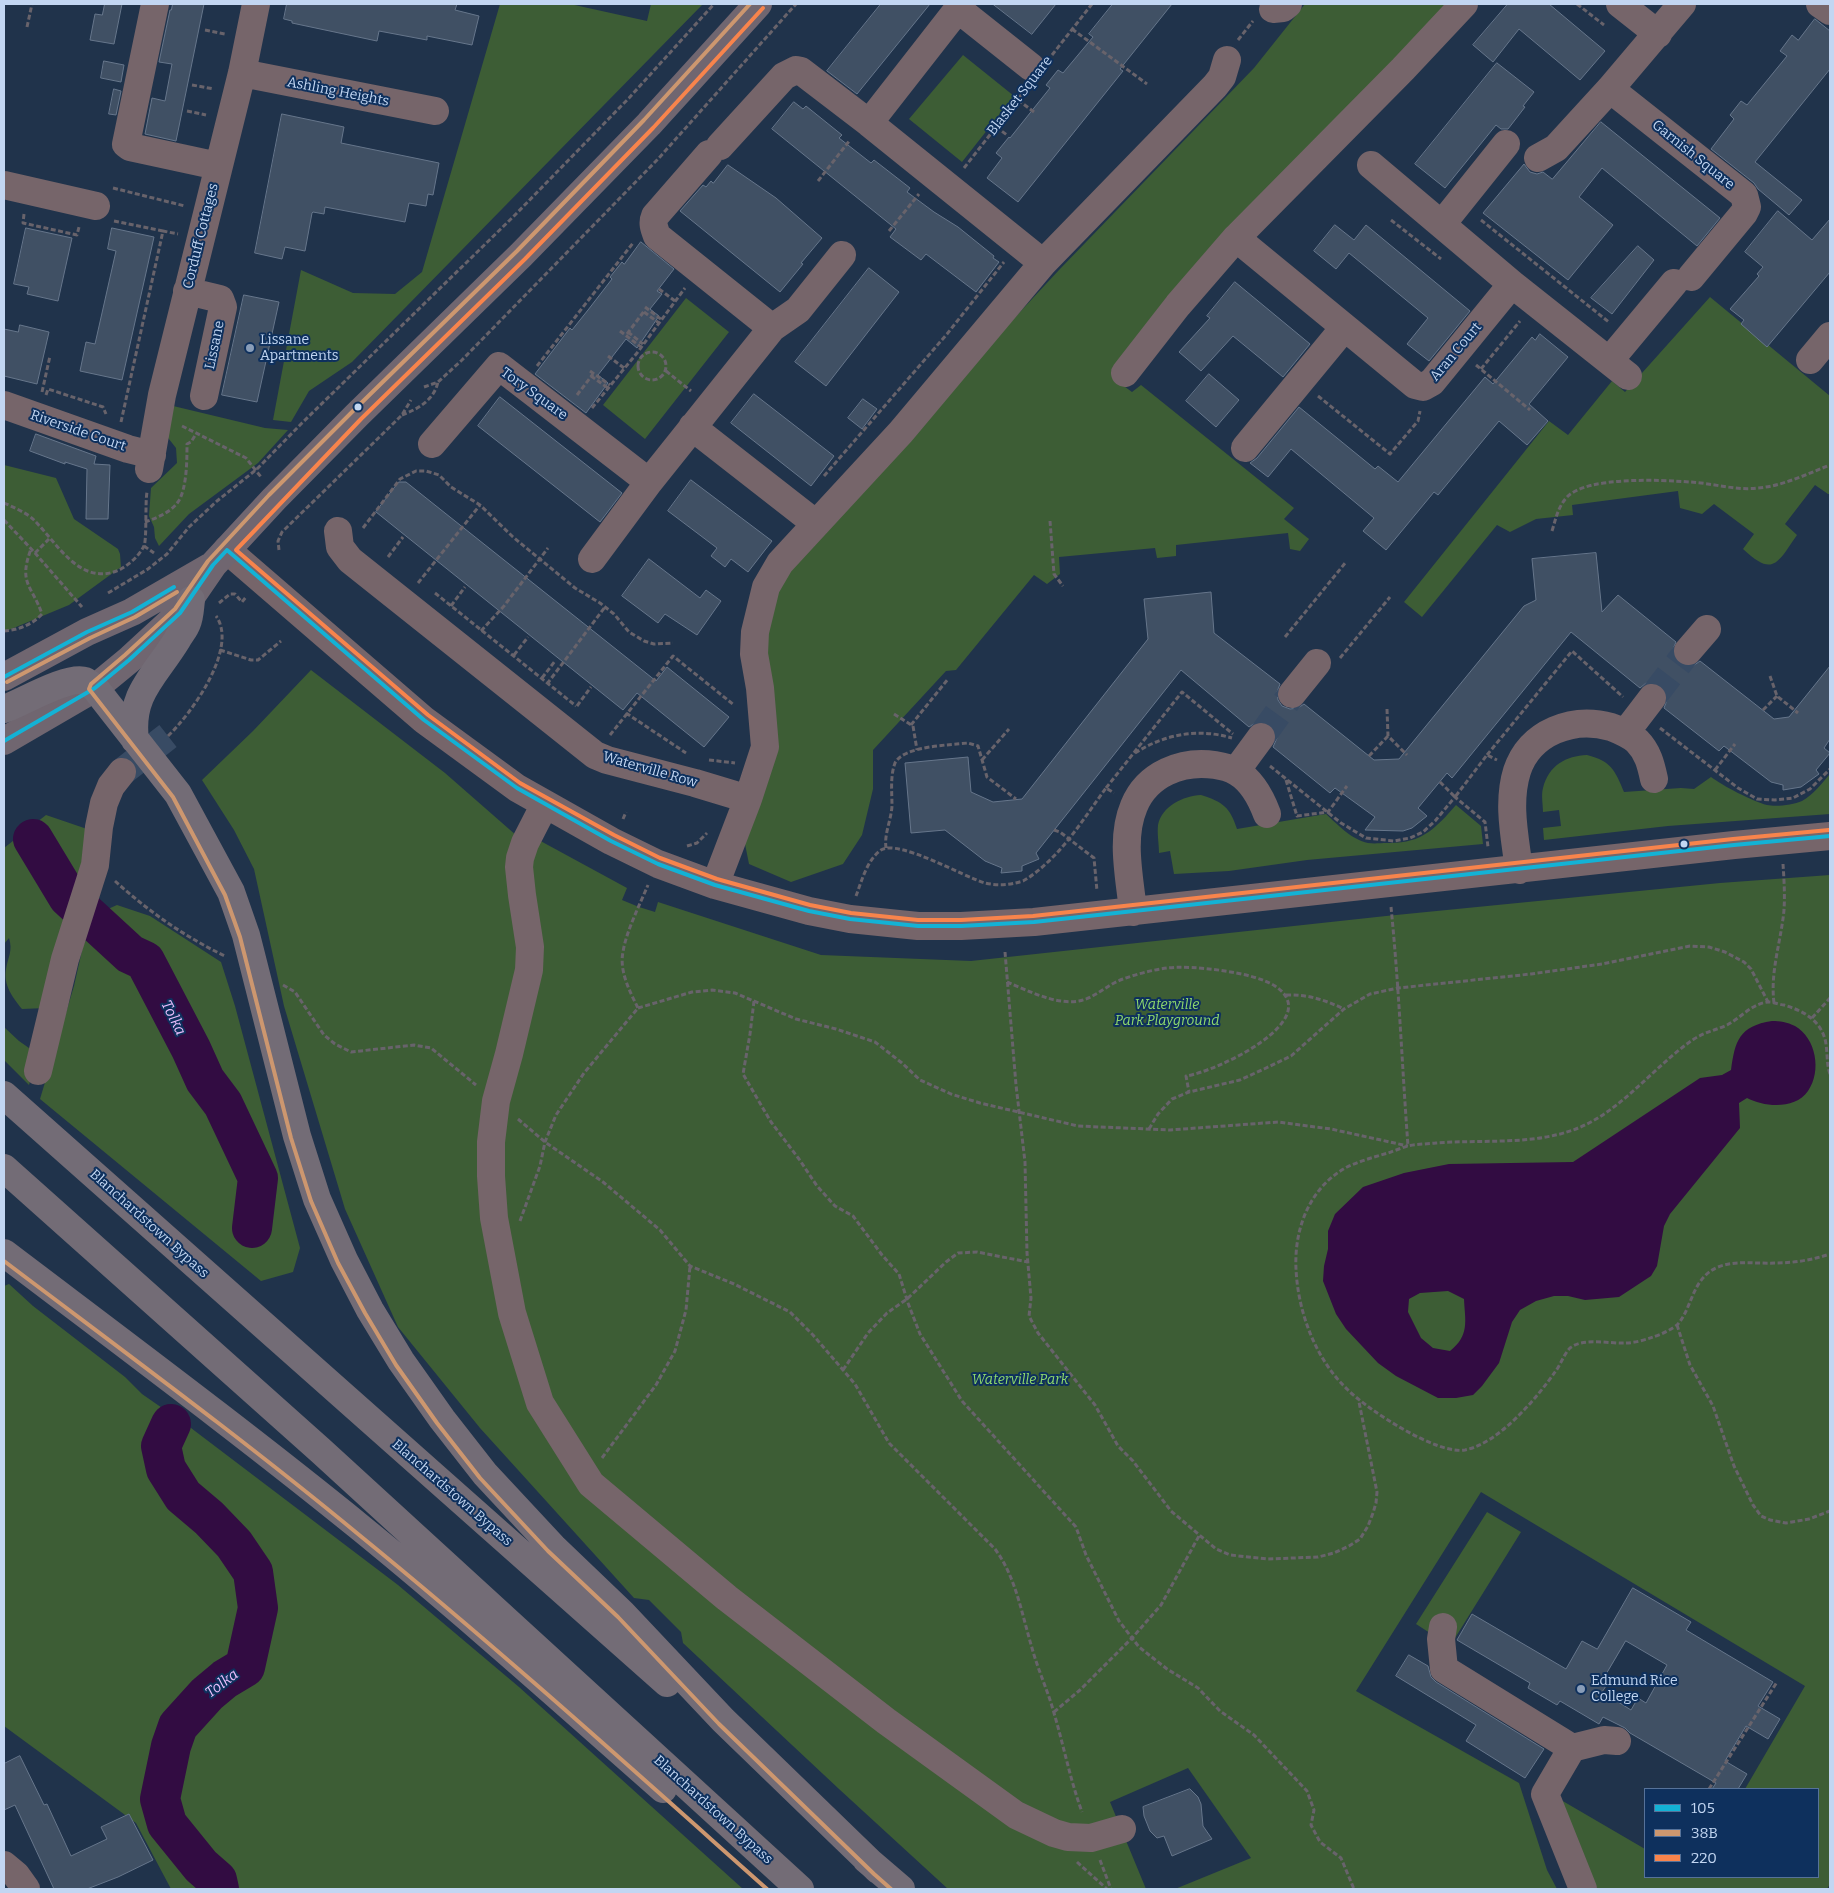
<!DOCTYPE html>
<html>
<head>
<meta charset="utf-8">
<style>
	body { margin:0 }
	#map { position:relative; width:1834px; height:1893px; overflow:hidden; background:#20334b; font-family:Bitter,serif }
	canvas { display:block }
	.frame { position:absolute; inset:0; border:5px solid #c2d6f2; pointer-events:none }
	.legend { position:absolute; left:1644px; top:1788px; width:175px; height:90px; box-sizing:border-box; background:#0e305d; border:1px solid #567299; margin:0; padding:6px 9px; list-style:none; font-size:15px; color:#c2d6f2 }
	.legend li { display:flex; align-items:center; gap:10px; height:25px }
	.legend b { width:25px; border:1px solid #567299 }
</style>
</head>
<body>
<div id="map">
<canvas width="1834" height="1893"></canvas>
<div class="frame"></div>
<ul class="legend">
<li><b style="height:6px;background:#13b2d5"></b>105</li>
<li><b style="height:6px;background:#cd976f"></b>38B</li>
<li><b style="height:6px;background:#f8844c"></b>220</li>
</ul>
</div>
<script>
const g = document.querySelector('canvas').getContext('2d');
g.lineJoin = 'round';
function paint(path, color) { g.fillStyle = color; g.fill(path, 'evenodd'); }
function strokePath(path, color, width, dash) { g.strokeStyle = color; g.lineWidth = width; g.lineCap = dash ? 'butt' : 'round'; g.setLineDash(dash || []); g.stroke(path); }
function drawText(font, color, halo, rows, align = 'center') {
  g.font = font + ' Bitter,serif'; g.lineWidth = 4; g.setLineDash([]); g.textBaseline = 'middle'; g.strokeStyle = halo; g.fillStyle = color; for (const [text, x, y, turn = 0] of rows) {
    g.save(); g.translate(x, y); g.rotate((+turn || 0) * Math.PI / 180); g.textAlign = isNaN(turn) ? turn : align; if (halo) g.strokeText(text, 0, 0); g.fillText(text, 0, 0); g.restore();
  }
}
paint(new Path2D(`
	M500 4H570L647 21 651 4H703L352 362 309 391 291 422 273 420 301 270 353 293 395 294 422 272Z
	M1305 4H1449L1113 378 1132 392 1141 385 1294 508 1284 519 1309 539 1300 551 1290 549 1288 533 1176 545V556L1157 558 1155 548 1059 557 1060 574 1047 584 1034 575 956 670 946 671 873 750V789L862 835 843 864 791 882 749 864 744 839 762 642 780 577 900 441 1059 270 1254 68Z
	M963 55 1014 96 962 162 909 119Z
	M1710 297 1830 396V494H1828L1815 485 1785 524 1797 535C1777 564 1773 577 1743 549L1754 534 1714 504 1702 514 1680 508 1678 491 1572 505 1573 515 1536 519 1510 532 1497 525 1422 617 1404 602 1549 421 1568 435 1612 381 1625 392Z
	M686 298 729 332 645 439 603 405Z
	M169 405 265 428 288 430 258 463 189 514 159 546 155 538 154 527 149 516 151 488 177 463 176 448 165 434Z
	M4 465 56 478 74 519 118 549 120 554 121 567 69 605 4 632Z
	M311 670 445 773 525 843 535 838 627 888 622 900 639 907 655 912 658 902 821 955 971 961 1386 916 1720 883 1830 875V1884L1827 1889H1597L1561 1800 1645 1849V1877H1818V1789H1745L1805 1686 1481 1492 1356 1691 1519 1783 1547 1870 1557 1889H1175L1251 1858 1188 1768 1110 1802 1146 1889H948L839 1789 683 1643 681 1632 649 1600 634 1598 480 1428 398 1327 345 1209 284 1006 254 869 234 830 202 780 253 731Z
	M1587 755C1611 761 1615 770 1624 792L1681 788 1694 789 1711 777C1723 786 1752 801 1767 805 1776 807 1793 805 1802 801 1813 795 1822 783 1830 774V814L1668 826 1544 840 1543 828 1561 826 1559 810 1543 812C1543 805 1541 795 1543 788 1549 765 1566 756 1587 755Z
	M1201 795C1223 802 1230 807 1237 829L1326 814C1337 824 1352 840 1368 843 1374 844 1381 843 1387 843 1421 844 1435 829 1456 805L1481 826 1483 844 1307 860 1229 871 1174 874 1170 851 1159 853C1159 844 1157 834 1158 825 1162 806 1183 796 1201 795Z
	M46 815 90 830 46 1008 22 1009C13 998 3 985 6 969 8 957 13 951 9 938L4 944V848Z
	M117 905 150 916 221 962 235 1006 300 1248 293 1272 261 1281 40 1099 74 986 83 946 99 913Z
	M4 1027 19 1041 29 1048 33 1071 29 1085 4 1060Z
	M9 1284 33 1306 125 1377 142 1394 191 1428 398 1585 519 1687 743 1889H171L136 1823 4 1726V1286Z
	M1487 1512 1521 1532 1450 1646 1416 1624Z`), '#3d5d35');
paint(new Path2D(`
	M1772 1021C1780 1021 1787 1022 1795 1026 1816 1038 1822 1071 1808 1091 1795 1110 1764 1107 1747 1098L1739 1103 1740 1128 1670 1214 1664 1226 1657 1266 1651 1276 1619 1297 1585 1300 1568 1296H1554L1536 1301 1520 1310 1512 1322 1499 1363 1482 1386 1473 1395 1456 1398H1438L1396 1376 1378 1363 1346 1329 1336 1314 1323 1281 1324 1266 1328 1249V1231L1335 1214 1363 1187 1404 1173 1449 1164 1573 1162 1700 1078 1722 1075 1731 1070C1735 1041 1739 1026 1772 1021ZM1448 1291 1464 1299C1465 1321 1470 1335 1450 1351L1433 1348 1421 1338 1408 1312 1409 1299 1420 1293Z`), '#320c42');
strokePath(new Path2D(`
	M33 839 68 897 130 954 145 961 191 1049 205 1080 223 1104 258 1178 252 1228
	M171 1424 161 1446 166 1469 183 1496 209 1518 234 1544 253 1572 258 1608 245 1667 225 1679 207 1694 178 1726 171 1746 160 1799 167 1824 201 1866 217 1880 219 1889`), '#320c42', 40);
const building = new Path2D(`
	M105 4H122L114 44 90 40 95 14 102 15Z
	M173 4H204L176 141 145 134 152 98 165 101 172 64 159 62 170 10H171Z
	M287 4H457L455 10 479 16 472 45 427 36V40L379 31 377 41 292 23V21L284 19Z
	M881 4H930L857 94 827 71Z
	M993 4H1056L1032 34Z
	M1113 4H1172L1120 69 1123 71 1018 202 987 178 1002 158 996 153 1009 137 1010 138 1050 88 1046 85 1058 70 1063 73 1093 37 1089 34Z
	M1508 4H1549L1605 51 1580 80 1519 29 1493 62 1473 45Z
	M1815 19 1830 31V69L1755 162 1802 200 1789 215 1758 189 1754 183 1711 149 1734 119 1730 115 1741 101 1747 105 1787 56 1780 51 1792 35 1798 40Z
	M104 61 124 65 121 82 101 78Z
	M1497 63 1534 92 1523 106 1525 107 1508 129H1501L1496 125 1445 188 1415 164Z
	M114 89 121 91 116 115 109 114Z
	M794 102 803 109 806 106 842 135 839 138 871 163 874 160 910 188 907 192 934 212 958 227 994 256 993 258 999 262 976 292 926 254 921 260 890 237 896 229 772 129Z
	M282 114 344 127 341 143 439 163 433 195 428 194 426 206 409 203 405 222 325 207 324 214 313 212 312 213 305 251 285 247 282 259 255 253Z
	M1601 122 1720 218 1697 246 1602 168 1579 197 1613 225 1568 280 1483 213 1524 164 1530 172 1537 174 1543 172 1552 179Z
	M728 165 776 198 822 238 801 263 803 264 780 292 680 211 703 185 706 187 711 181 713 183Z
	M1778 211 1812 240 1830 219V272L1767 347 1741 324 1744 320 1730 309 1759 276 1757 274 1763 267 1745 252Z
	M1335 225 1354 240 1366 225 1470 311 1429 361 1407 344 1428 318 1349 253 1336 269 1314 251Z
	M26 228 72 238 58 301 27 294 29 287 14 284Z
	M112 228 154 237 122 380 80 371 86 342 95 344 116 251 108 249Z
	M641 242 674 269 657 291 662 294 650 309 659 316 637 348 626 339 598 375 608 383 586 413 535 374 570 328 572 330 588 310 612 279 610 277 622 262 624 264Z
	M1638 246 1654 260 1612 314 1591 298Z
	M869 268 899 292 826 386 795 362Z
	M1235 282 1310 344 1283 377 1233 336 1201 371 1179 352 1210 318 1207 316Z
	M244 295 279 302 257 402 222 395Z
	M20 325 49 332 37 384 4 376V329L18 332Z
	M1540 334 1568 357 1529 404 1548 421 1527 445 1499 421 1438 495 1434 492 1386 550 1363 531 1374 518 1291 449 1268 477 1250 463 1257 458 1299 407 1375 469 1378 466 1398 482 1485 377 1493 384 1532 337 1535 340Z
	M1209 374 1239 400 1216 427 1186 401Z
	M754 394 834 456 811 486 731 423Z
	M500 397 622 493 600 522 478 426Z
	M863 399 877 409 862 429 848 418Z
	M36 434 96 456 94 464 110 465 108 519H86L87 469 65 462V464L30 451Z
	M691 480 772 541 748 572 731 559 725 567 711 556 717 548 668 511Z
	M399 482H406L656 681 667 667 729 717 704 747 637 693 623 710 376 512Z
	M1596 553 1602 612 1618 595 1676 642 1673 649V656L1678 663 1686 666H1693L1700 661 1774 719 1789 717 1830 666V739L1824 748 1830 753 1816 770 1819 774 1801 787 1783 790V785L1771 782 1724 746 1719 751 1664 708 1667 700V692L1661 685 1654 682 1646 683 1640 688 1571 632 1452 778 1447 773 1418 808 1427 816 1412 828 1403 831 1365 830 1375 817 1335 788 1330 793 1273 747 1277 738 1275 730 1271 725 1262 721 1255 723 1249 727 1181 670 1036 853 1039 859 1022 866V871L1001 873 1002 868 985 861 945 830 911 833 905 763 968 757 971 792 993 802 1022 799 1148 639 1144 599 1211 592 1214 633 1280 684 1277 692 1278 700 1282 706 1290 709 1298 708 1304 704 1374 760 1399 759 1524 606 1536 600 1532 559Z
	M649 559 700 598 706 590 721 601 697 635 665 614 658 623 622 596Z
	M1633 1588 1691 1622 1686 1630 1773 1682 1758 1706 1780 1719 1768 1739 1746 1726 1725 1761 1747 1774 1738 1789H1712L1716 1783 1630 1733 1625 1728 1603 1717 1599 1724 1560 1701 1557 1705 1528 1688 1530 1683 1457 1640 1472 1614 1566 1669 1582 1641 1597 1649ZM1626 1641 1667 1665 1646 1703 1638 1698 1631 1710 1602 1692 1608 1683 1603 1680Z
	M1409 1655 1428 1666 1431 1677 1436 1682 1544 1749 1525 1778 1466 1741 1476 1725 1396 1676Z
	M20 1756 44 1805 47 1804 71 1856 107 1839 101 1827 129 1814 153 1860 118 1877 87 1889H54L15 1805 4 1810V1764Z
	M1190 1789 1198 1797 1201 1804 1203 1826 1212 1839 1172 1856 1164 1836 1157 1838 1150 1831 1144 1816 1143 1807Z`);
paint(building, '#405064');
strokePath(building, '#66768b', 1);
strokePath(new Path2D(`
	M1652 698 1688 651
	M1261 737 1292 694
	M122 772 168 736`), '#384b64', 28, [28, 14]);
strokePath(new Path2D(`
	M1577 4 1604 25
	M27 27 32 4
	M1072 29 1147 84
	M205 30 225 34
	M1238 40 1253 21
	M1052 55 1092 4
	M192 85 214 89
	M1018 100 1034 112
	M187 111 206 115
	M996 127 1007 135
	M964 168 1025 90
	M818 181 850 140
	M113 188 185 206
	M24 214 23 223 77 235 79 227
	M1391 220 1441 259
	M1481 220 1610 323
	M114 221 163 231
	M889 231 919 194
	M659 289 675 301
	M645 307 662 320
	M644 312 659 323
	M620 331 641 347
	M628 332 643 344
	M627 334 645 310
	M638 366a14 14 0 1 1 28 0a14 14 0 1 1-28 0Z
	M608 356 624 368
	M1476 365 1530 410
	M537 366 633 243
	M1481 369 1520 321
	M590 371 610 385
	M666 371 691 391
	M591 376 608 388
	M424 387 438 382 462 360 658 159 796 4
	M42 392 50 356
	M46 395 48 389 103 407 106 414
	M577 395 593 374
	M1318 396 1390 454 1418 421 1420 411
	M592 408 637 353 685 288
	M402 415C418 409 434 400 438 382
	M121 422 163 231 178 234
	M182 426 246 458 261 477
	M824 476 947 334 1004 262
	M4 503C13 507 27 513 34 520 57 543 80 587 119 570 129 565 139 556 144 546 147 539 145 503 147 492
	M4 520 35 553 82 607
	M1050 521 1054 574 1063 586
	M145 522C156 518 170 513 178 502 187 489 187 459 187 444L191 442 196 434
	M363 528 400 479 416 471H426L439 475 451 487 480 505 513 537 575 588 600 603 614 614 629 632 644 641 654 644 673 643
	M1552 531C1556 518 1558 507 1567 497 1587 476 1662 480 1690 482 1712 483 1736 491 1758 488 1783 486 1807 474 1830 465
	M144 546 154 553
	M279 550 278 541 282 532 402 415 411 400
	M35 553 49 539
	M388 557 403 537
	M418 583 480 505
	M108 593 148 569 167 554 189 527 217 501 257 469 301 424 513 217 629 98 714 4
	M435 593 576 706
	M219 603 230 594H235L242 602 246 597
	M451 606 465 587
	M4 631C18 630 32 625 42 614 32 585 18 584 31 549
	M481 631 504 606 548 548
	M1285 637 1346 562
	M220 650 251 660H258L281 641
	M514 655 528 637
	M1340 658 1390 597
	M1770 676 1777 696 1798 713
	M542 678 555 661
	M547 684 605 607
	M577 706 591 687
	M1387 709 1388 736 1407 755
	M1763 710 1777 696
	M626 713 686 753
	M894 714 913 726 917 750
	M911 725 948 679
	M1660 728 1738 788 1757 799 1775 800 1793 798 1810 789 1830 769
	M610 735 673 656 734 705
	M168 736C191 714 239 648 216 616
	M1135 753C1165 734 1198 728 1232 738
	M1487 755 1572 651 1623 697
	M1369 756 1388 736
	M709 760 735 763
	M982 760 1009 729
	M1270 766 1341 823 1366 838 1394 841 1410 838 1423 832 1435 821 1455 797 1485 822 1488 847
	M1715 770 1735 744
	M1286 780 1297 816 1328 812 1347 786
	M1440 782 1455 797 1487 755 1497 760
	M1106 788 1182 692 1233 734
	M623 819 626 812
	M1054 830 1060 832 1094 858 1097 891
	M687 846 697 843 707 833
	M886 848C884 834 891 821 892 806 892 793 890 776 895 763 903 746 950 745 968 743L978 746 987 777 1016 799
	M115 881C148 911 185 937 225 956
	M856 896C862 880 867 860 881 850 899 839 964 877 985 883 998 886 1010 885 1023 881 1027 879 1031 876 1035 873 1065 850 1084 818 1106 788L1114 793
	M1391 907C1399 986 1402 1066 1408 1146
	M1005 952 1016 1085 1025 1162 1027 1253 1031 1298 1029 1316 1038 1333 1095 1405 1118 1446 1133 1461 1171 1511 1216 1549 1230 1555 1268 1559 1318 1557 1334 1553 1349 1546 1360 1539 1368 1526 1373 1513 1376 1503 1377 1492 1359 1402
	M1007 982C1029 991 1055 1005 1079 1001 1095 998 1108 984 1123 979 1137 974 1152 970 1167 968 1192 965 1254 972 1275 986 1327 1020 1215 1072 1186 1076L1189 1092
	M283 985 295 992 324 1035 335 1044 351 1052 414 1045 431 1048 476 1085
	M1286 995C1307 994 1325 1000 1344 1009
	M754 1001 750 1034 743 1074 771 1122 799 1159 817 1186 835 1206 853 1216 882 1255 899 1274 908 1303 920 1334 962 1401 1076 1527 1086 1555 1119 1621 1139 1647 1167 1669 1198 1688 1220 1711 1254 1735 1307 1791 1314 1810 1311 1825 1320 1842 1341 1858 1354 1889
	M1774 1003C1770 971 1781 942 1784 910 1785 895 1784 879 1783 864
	M638 1008 692 992 712 990 735 993 796 1019 836 1029 875 1042 902 1063 920 1080 951 1094 980 1103 1078 1126 1170 1130 1278 1122 1331 1129 1408 1146
	M1812 1018 1830 998
	M1830 1074C1826 1063 1828 1051 1825 1039 1819 1019 1803 1011 1784 1005 1781 1005 1773 1002 1770 1002 1753 1002 1741 1018 1727 1025 1716 1030 1705 1032 1694 1039 1657 1064 1629 1102 1589 1123 1543 1147 1486 1139 1436 1143 1427 1144 1416 1144 1408 1146 1401 1148 1394 1151 1388 1153 1374 1157 1360 1161 1347 1167 1310 1187 1294 1228 1296 1269 1298 1313 1316 1360 1348 1390 1368 1410 1437 1455 1465 1450 1499 1443 1536 1399 1555 1372 1560 1366 1564 1354 1570 1348 1584 1337 1609 1344 1626 1343 1634 1343 1645 1340 1653 1337 1660 1335 1673 1329 1678 1324 1693 1306 1692 1278 1718 1267 1736 1260 1756 1264 1775 1263 1794 1263 1812 1260 1830 1254
	M518 1119 545 1142 603 1182 660 1230 690 1266 734 1284 790 1312 813 1335 855 1384 889 1443 995 1549C1016 1577 1022 1615 1032 1648 1038 1670 1048 1691 1054 1713 1064 1747 1070 1779 1082 1812
	M1149 1129 1158 1114 1172 1099 1189 1092 1240 1080 1264 1069 1291 1056 1344 1009 1358 1001 1370 994 1398 988 1531 974 1602 964 1690 946 1709 947 1725 952 1744 962 1751 969 1768 1002
	M520 1221 540 1166 545 1142 556 1115 584 1073 638 1008C630 992 619 971 623 952 626 932 640 904 648 885
	M1677 1325 1690 1365 1713 1406 1734 1466 1753 1505 1761 1516 1770 1520 1786 1523 1809 1519 1830 1511
	M843 1370 868 1333 887 1313 907 1299 946 1262 958 1253 977 1252 1028 1262
	M602 1458 656 1385 675 1351 686 1310 690 1266
	M1054 1712 1080 1690 1133 1637 1161 1605 1199 1536
	M1709 1789 1777 1682
	M1100 1860 1111 1889
	M1077 1862 1107 1889`), '#68636b', 3, [5, 2.5]);
strokePath(new Path2D(`
	M155 4 126 144 130 147 218 166
	M1620 4 1658 34
	M1820 4 1830 11
	M958 9 1031 67
	M1273 9 1283 8 1288 4
	M242 73 435 111
	M1610 89 1744 195 1747 207 1744 213 1691 277
	M869 123 962 4
	M720 146 784 76 796 70 801 71 869 123 1043 263
	M709 154 655 216C652 223 654 228 657 236L772 328
	M1538 158 1556 148 1610 89 1682 4
	M1371 165 1512 284 1628 376
	M4 185 96 206
	M1442 224 1506 144
	M1236 238 1415 385 1423 387 1432 382 1512 284
	M187 291 220 299 223 307 204 396
	M1810 360 1830 336
	M1609 361 1674 283
	M1125 373 1178 305 1236 238 1403 69 1464 4
	M4 405 128 449 152 455
	M692 427 815 523
	M432 444 499 366 649 482
	M1245 448 1344 328
	M149 469 162 395 242 73 256 4
	M338 531 340 547 350 560 595 755 607 760 695 783 748 799
	M227 550 424 720 517 788 611 841 658 864 715 885 809 911 850 919 918 926H961L1034 922 1734 845 1830 836
	M592 559 649 482 772 328 798 310 842 255
	M1688 651 1707 629
	M1292 694 1317 663
	M1626 732 1652 698
	M1236 771 1261 737
	M545 804 525 843 520 858 519 867 522 895 530 947 529 970 509 1054 496 1101 491 1142V1176L494 1218 512 1313 540 1403 591 1484 727 1598 886 1721 1016 1815 1054 1833 1068 1837 1091 1838 1122 1829
	M1519 870C1515 837 1507 803 1517 771 1530 732 1573 716 1611 727 1621 731 1629 734 1637 741 1648 752 1651 765 1654 779
	M715 885 748 799 765 747 760 688 754 654 755 632 766 587 780 563 901 432 1043 263 1215 86 1222 77 1227 60
	M1133 912C1130 878 1120 839 1134 806 1147 774 1182 760 1215 765 1222 766 1230 768 1237 772 1252 781 1261 798 1267 814
	M38 1071 65 959 95 865 99 827 104 803 111 786 122 772
	M1443 1627 1441 1639 1444 1669 1572 1748
	M4 1865 16 1875 26 1889
	M1583 1889 1545 1794 1572 1748 1604 1740 1617 1741`), '#76656a', 28);
strokePath(new Path2D(`
	M4 677 87 632 132 612 210 567
	M4 741 95 688 129 660 180 613 213 565 274 499 357 415 521 255 649 124 758 4`), '#706670', 28);
strokePath(new Path2D(`
	M4 709C21 703 68 675 85 681 88 683 92 686 95 688L178 794 231 892 246 935 297 1136 317 1199 344 1260 370 1310 401 1361 442 1419 485 1474 553 1547 622 1613 723 1720 878 1870
	M135 740C129 694 155 676 177 640 180 634 185 629 187 623 190 616 190 607 191 600
	M4 1095 667 1683
	M4 1168 320 1450 800 1889
	M4 1253C124 1344 245 1434 362 1529 465 1613 563 1701 663 1789
	M866 1859 901 1889`), '#736c76', 28);
strokePath(new Path2D(`
	M227 550 424 720 517 788 611 841 658 864 715 885 809 911 850 919 918 926H961L1034 922 1734 845 1830 836
	M4 677 87 632 132 612 174 587
	M4 741 95 688 129 660 180 613 213 565 227 550`), '#13b2d5', 4);
strokePath(new Path2D(`
	M750 4 644 120 517 251 353 411 269 495 208 561 175 609 125 655 91 684 89 689 173 797 225 895 240 937 291 1138 311 1201 338 1263 365 1313 396 1365 437 1423 480 1478 548 1551 618 1617 719 1724 874 1874 891 1889
	M7 682 90 638 135 617 177 592
	M4 1261C123 1351 243 1439 358 1534 498 1648 632 1769 767 1889`), '#cd976f', 4);
strokePath(new Path2D(`
	M763 8 653 128 525 259 361 419 236 550 428 715 520 783 614 835 660 858 717 879 810 905 851 913 918 920H961L1033 916 1733 839 1829 830`), '#f8844c', 4);
for (const [x, y, r, color] of [
	[250,348,5,"#899db8"],
	[358,407,4.5,"#c2d6f2"],
	[1684,844,4.5,"#c2d6f2"],
	[1581,1689,5,"#899db8"]
]) { const dot = new Path2D(); dot.arc(x, y, r, 0, 2 * Math.PI); g.fillStyle = color; g.fill(dot); strokePath(dot, '#0e305d', 2); }
drawText('14px', '#c2d6f2', '#0e305d', [
	["Ashling Heights",338,92,11],
	["Blasket Square",1020,96,-52],
	["Garnish Square",1693,155,39],
	["Corduff Cottages",201,236,-76],
	["Lissane",215,345,-78],
	["Aran Court",1456,352,-50],
	["Tory Square",534,394,36],
	["Riverside Court",78,431,19],
	["Waterville Row",650,770,16],
	["Blanchardstown Bypass",149,1224,42],
	["Blanchardstown Bypass",452,1493,41],
	["Blanchardstown Bypass",713,1810,42]
]);
drawText('14px', '#c2d6f2', '#0e305d', [
	["Lissane",260,340],
	["Apartments",260,356],
	["Edmund Rice",1591,1681],
	["College",1591,1697]
], 'left');
drawText('italic 14px', '#8fd96c', '#0e305d', [
	["Waterville",1167,1005],
	["Park Playground",1167,1021],
	["Waterville Park",1020,1380]
]);
drawText('italic 15px', '#ebbefc', '#0e305d', [
	["Tolka",173,1018,63],
	["Tolka",222,1684,-37]
]);
</script>
</body>
</html>
